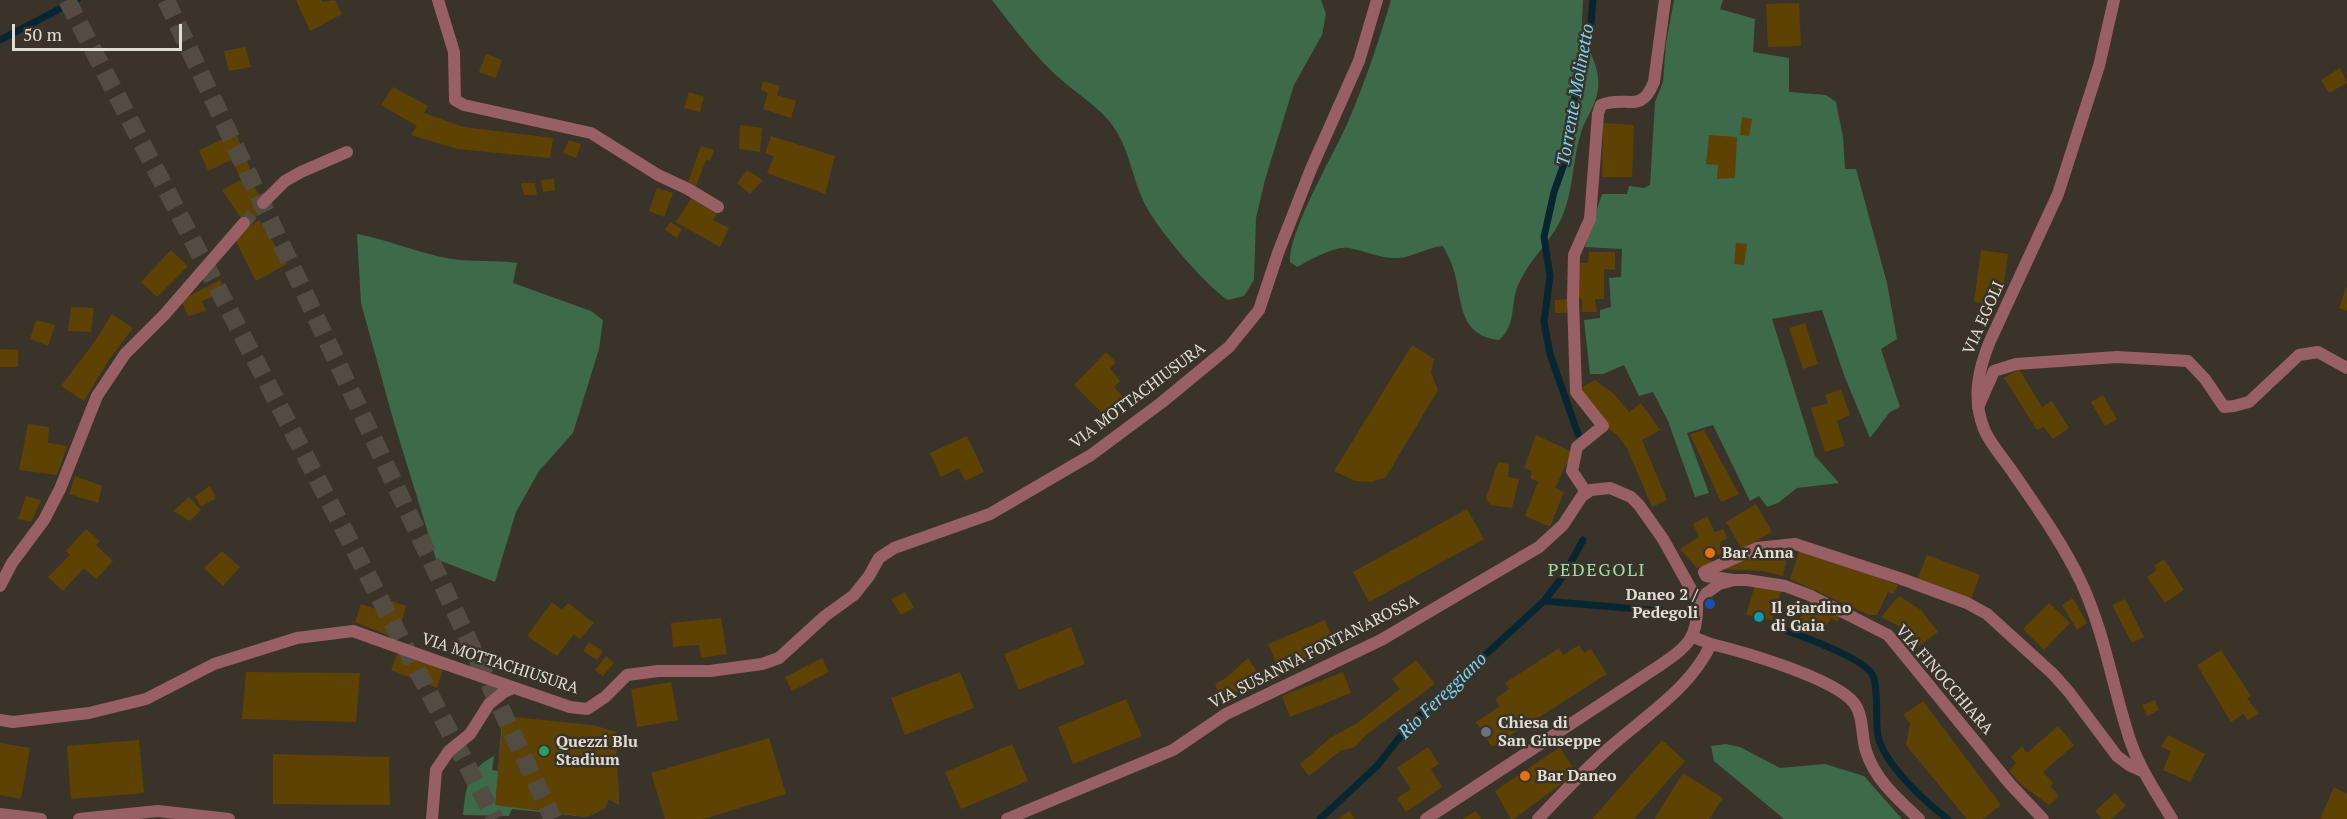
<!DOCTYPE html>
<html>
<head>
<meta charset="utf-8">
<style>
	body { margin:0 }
	#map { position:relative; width:2347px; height:819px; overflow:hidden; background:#3a3329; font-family:"PT Serif",serif }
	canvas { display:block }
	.scale { position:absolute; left:12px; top:24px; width:170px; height:27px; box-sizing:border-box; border:3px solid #e1ddd6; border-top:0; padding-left:8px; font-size:18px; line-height:21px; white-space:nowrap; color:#e1ddd6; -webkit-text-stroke:4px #3a3329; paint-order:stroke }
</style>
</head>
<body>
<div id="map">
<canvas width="2347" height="819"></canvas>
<div class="scale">50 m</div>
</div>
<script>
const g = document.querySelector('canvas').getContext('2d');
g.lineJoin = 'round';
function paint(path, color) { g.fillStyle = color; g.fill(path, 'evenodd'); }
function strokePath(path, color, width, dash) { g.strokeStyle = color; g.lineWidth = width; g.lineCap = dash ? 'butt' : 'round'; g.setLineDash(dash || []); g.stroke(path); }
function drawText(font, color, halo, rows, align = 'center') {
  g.font = font + ' "PT Serif",serif'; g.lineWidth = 5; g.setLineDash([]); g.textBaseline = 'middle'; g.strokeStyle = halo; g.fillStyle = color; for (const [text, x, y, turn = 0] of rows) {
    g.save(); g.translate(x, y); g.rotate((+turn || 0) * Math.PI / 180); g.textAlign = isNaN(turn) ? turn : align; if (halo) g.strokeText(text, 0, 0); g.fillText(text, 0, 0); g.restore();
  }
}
paint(new Path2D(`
	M992 0H1321L1326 14 1322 35 1294 85 1265 180 1256 218 1254 280 1244 296 1228 300C1205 285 1154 226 1143 200 1131 174 1128 143 1109 121 1094 103 1074 92 1057 76 1033 54 1012 26 992 0Z
	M1391 0H1583C1583 10 1581 22 1583 32 1588 51 1601 68 1598 89 1596 107 1584 119 1580 136 1573 160 1573 188 1564 212 1554 239 1532 256 1520 281 1509 301 1518 324 1499 340 1456 335 1463 297 1453 268 1451 260 1446 253 1443 246 1427 247 1414 257 1399 258 1381 259 1366 251 1349 248 1333 246 1311 260 1297 267L1290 262C1289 230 1334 154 1348 122 1365 82 1379 41 1391 0Z
	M1674 0H1723L1720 9 1755 19 1753 52 1789 58V92L1826 95 1836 102 1843 137 1845 169H1856L1887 283 1897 339 1881 349 1900 407 1890 412 1870 438 1844 375 1822 310 1772 319 1815 456 1839 483 1797 488 1778 503 1767 507 1759 496 1750 501 1713 425 1687 433 1709 493 1695 497 1668 421 1653 392 1639 396 1624 365 1603 374H1590L1584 320 1600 318V310L1611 307 1609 278 1621 277 1622 249 1585 247 1602 194H1627L1629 186 1644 188 1650 185 1655 102 1663 82 1666 43Z
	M357 234C390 240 420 254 452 259 473 262 496 260 517 263L513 283 591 311 603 320 599 349 573 433 539 471 516 512 495 582 436 559 393 419 361 303Z
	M502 720 589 730 591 778 618 779 619 805 609 799 605 808 587 817 512 809 509 816 463 815C466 787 467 770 494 756L492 770 498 771Z
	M1726 744 1740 747 1780 768 1825 764 1864 776 1902 819H1784L1714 761 1711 746Z`), '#3c6a4b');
strokePath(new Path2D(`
	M0 40 77 0
	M1578 434 1550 354 1544 322 1550 276 1544 237 1554 192 1570 147 1572 106 1583 73V47L1591 23 1593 0
	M1544 601 1662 611
	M1776 627C1796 634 1866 658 1873 676 1879 691 1875 720 1878 736 1884 764 1926 803 1948 819
	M1320 819 1377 766 1411 723 1544 601 1564 575 1583 540`), '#082631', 7);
paint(new Path2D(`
	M296 0H321L322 2 335 0 342 14 310 31Z
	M1799 3 1801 46 1768 47 1766 4Z
	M245 47 251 67 229 71 224 51Z
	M486 54 502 60 496 78 479 72Z
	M2340 68 2347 83 2329 93 2321 80Z
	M763 81 780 86 777 95 796 101 791 118 763 109 768 93 761 90Z
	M393 87 428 106 424 113 464 127 553 138 550 158 457 149 411 135 417 126 381 105Z
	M689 92 704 97 700 112 684 108Z
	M1742 117 1752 119 1749 136 1740 135Z
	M1603 123 1634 125 1632 177H1602Z
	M740 125 762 128 760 152 739 149Z
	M236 133 251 171 239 175 231 160 208 171 199 150Z
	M1709 135 1737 137 1735 178 1717 179 1718 165 1706 164Z
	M771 136 835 156 825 194 767 173 774 156 765 153Z
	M569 140 581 144 576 158 563 153Z
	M701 146 714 150 710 161 706 160 696 186 688 182Z
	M747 170 763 180 750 194 737 183Z
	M248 176 267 209 245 224 222 190Z
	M554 179 555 190 543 192 541 180Z
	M521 183H535L537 195H524Z
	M657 188 673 193 664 217 649 211Z
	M692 197 718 211 713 220 729 228 720 247 676 222Z
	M259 220 287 264 256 281 234 237Z
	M670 222 682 229 677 238 665 230Z
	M1736 243 1747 244 1744 265 1734 264Z
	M171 250 188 266 157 297 141 282Z
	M1981 250 2008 254 2003 292 1997 291 1995 305 1974 302Z
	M1589 252H1615V270L1604 269V299H1595L1597 312H1582V299L1576 298 1577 263H1588Z
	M220 280 226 291 202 301 206 311 188 316 181 300Z
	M2347 285V311L2339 308Z
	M1567 299V313H1555V300Z
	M71 307 94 308 91 332 68 331Z
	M112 314 133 328 110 358 84 401 61 386 93 344Z
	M36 320 55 325 48 346 30 339Z
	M1805 323 1818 364 1803 369 1789 328Z
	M1412 345 1434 359 1431 373 1438 390 1386 477 1372 482 1355 481 1334 471Z
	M0 349 18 350V367H0Z
	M1106 352 1116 362 1110 368 1120 381 1114 387 1126 400 1108 419 1074 385Z
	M2019 369 2042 407 2052 401 2069 428 2053 439 2044 427 2037 430 2004 378Z
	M1595 380 1614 394 1629 412 1641 403 1660 430 1642 440 1667 500 1652 507 1627 448 1618 436 1605 426 1579 389Z
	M1841 389 1850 415 1837 421 1845 446 1825 452 1811 408 1828 403 1825 395Z
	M2103 395 2117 419 2105 426 2091 402Z
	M28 424 49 427 48 443 67 446 57 475 19 470Z
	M1704 430 1739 494 1721 502 1690 434Z
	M1536 435 1572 452 1555 488 1564 492 1550 527 1525 516 1538 482 1530 478 1532 471 1524 468Z
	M967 436 984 472 965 481 959 468 941 477 930 453Z
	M1498 462 1509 464 1508 477 1519 479 1512 508 1490 505 1486 498Z
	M75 476 102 486 98 503 69 494Z
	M210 486 216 498 201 507 195 496Z
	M26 496 41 500 31 522 18 519Z
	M189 497 201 510 190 521 173 511Z
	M1756 504 1772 532 1742 549 1726 522Z
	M1467 509 1484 539 1369 602 1353 572Z
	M1707 516 1715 532 1723 529 1728 538 1720 542 1722 553 1710 558 1713 564 1697 568 1680 549 1699 537 1693 524Z
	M86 529 100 541 96 545 113 561 96 579 84 568 63 591 48 577 70 555 66 551Z
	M1790 549 1792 558H1787L1783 576 1762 571 1722 569 1762 551Z
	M1800 549 1898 585 1894 594 1888 592 1877 615H1869L1790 579Z
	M222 551 240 567 223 586 204 568Z
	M1927 555 1980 575 1971 599 1918 578Z
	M2164 559 2184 590 2165 603 2147 577 2157 570 2154 566Z
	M1755 585 1782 589 1772 620 1746 615Z
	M905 592 914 608 901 615 891 599Z
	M1899 596 1921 610 1938 632 1916 648 1901 627 1881 617Z
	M2073 598 2087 623 2077 630 2062 605Z
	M1811 599 1840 616 1837 622 1831 618 1820 635 1797 623Z
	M2125 599 2144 637 2132 643 2112 605Z
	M389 600 406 606 397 639 355 622 361 604 385 612Z
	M552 602 562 610 568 603 594 623 580 639 574 634 557 656 527 636Z
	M2049 603 2070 623 2044 650 2023 629Z
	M721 618 727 654 701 658 699 645 673 647 671 623Z
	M1325 620 1336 645 1279 669 1268 644Z
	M1071 627 1085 664 1019 690 1004 654Z
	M589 642 603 651 597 660 583 651Z
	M1579 645 1584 653 1591 649 1607 674 1492 747 1476 722 1500 706 1495 699 1509 689 1505 683 1559 648 1563 655Z
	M399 650 444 666 437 688 391 670Z
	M2221 650 2251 696 2247 698 2259 714 2248 720 2243 714 2231 722 2197 665Z
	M606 656 614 663 603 676 595 670Z
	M822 658 829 672 792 691 785 677Z
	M1248 658 1262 679 1221 700 1215 684 1226 678Z
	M1416 660 1435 684 1367 734 1355 747 1340 751 1309 776 1300 764 1330 738 1359 722 1400 689 1392 679Z
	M246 672 360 673 356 722 242 719Z
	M960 672 974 708 905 735 891 698Z
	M1343 672 1351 693 1290 717 1282 696Z
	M671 682 678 720 637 727 631 689Z
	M1126 699 1142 736 1073 764 1058 727Z
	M2155 700 2159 710 2147 716 2142 705Z
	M1923 701 2001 805 1983 819H1967L1906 745 1910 723 1903 715Z
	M503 716 593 725 616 732 619 805 609 799 605 808 587 817 495 805Z
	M2058 726 2074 745 2043 772 2053 783 2050 786 2059 796 2049 805 2023 786 2009 771 2016 763 2011 757 2022 746 2027 753Z
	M2168 735 2205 754 2190 782 2163 770 2171 751 2161 747Z
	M769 738 786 794 703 819H665L651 773Z
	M139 740 144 793 71 799 67 746Z
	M1662 740 1685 761 1634 819H1592Z
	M0 743 30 748 21 799 0 795Z
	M1012 744 1028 781 961 809 945 772Z
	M1428 747 1439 764 1431 769 1442 787 1406 812 1397 798 1411 789 1397 768Z
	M1560 747 1576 773 1514 819H1511L1495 791Z
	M273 754 389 757 390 805 273 804Z
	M1683 773 1723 798 1709 819H1654Z
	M2334 787 2347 794V819H2320Z
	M2115 793 2126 806 2111 819H2102L2095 811Z
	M1349 811 1355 819H1338Z
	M1476 811 1481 819H1462Z`), '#5e4204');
strokePath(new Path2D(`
	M244 223 263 203`), '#534c43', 12, [12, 6]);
strokePath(new Path2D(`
	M67 0 495 819
	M166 0 553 819`), '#534c43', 18, [18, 9]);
strokePath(new Path2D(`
	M438 0 454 52 455 100 464 105 591 133 658 175 688 189 718 207
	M263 203 285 181 301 172 347 152
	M1978 407 1994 371 2016 364 2117 357 2188 361 2205 379 2224 407 2234 406 2249 402 2299 355 2318 352 2347 368
	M1586 492 1572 471 1577 447 1603 426 1576 392 1573 300 1574 255 1590 219 1598 114 1601 105C1627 94 1640 116 1654 82L1665 0
	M1734 580 1706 576 1704 572 1757 548 1795 544 1902 579 1967 603 1987 614 2053 674 2069 692 2117 756 2129 765 2142 771
	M0 586 12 563 44 520 60 489 97 396 125 354 165 314 244 223
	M0 720 13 722 89 713 146 699 214 664 297 638 353 631 431 659`), '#986064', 12);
strokePath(new Path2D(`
	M2114 0 2099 66 2058 194 1990 341C1978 370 1972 398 1984 429 1990 444 2005 460 2014 474 2038 509 2063 544 2081 582 2105 633 2113 690 2131 743 2141 771 2157 794 2172 819
	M1697 600 1719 584 1734 580H1747L1785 586 1809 595 1888 635 2010 784 2043 819
	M1711 644C1744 652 1834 678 1854 703 1864 716 1861 736 1866 751 1875 780 1898 799 1919 819
	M431 659 570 707 587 709 605 697 627 675 658 671H710L762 664 779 658 825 616 854 595 869 576 879 558 894 548 990 514 1091 455 1161 403 1229 347 1259 310 1278 253 1311 169 1359 61 1377 0
	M0 814 41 819
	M79 819 158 811 229 819
	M432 819 436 770 449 751 470 734 489 704 504 692 513 688
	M1007 819 1173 750 1226 714 1381 640 1539 547 1563 525 1582 496 1591 490 1610 488 1631 497 1639 505 1663 539
	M1538 819C1561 795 1584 770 1609 748 1645 716 1691 688 1711 644L1693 637`), '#986064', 12);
strokePath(new Path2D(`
	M1426 819 1659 666C1688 646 1699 638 1697 600L1663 539`), '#986064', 12);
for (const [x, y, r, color] of [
	[1710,553,6,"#e8710a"],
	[1710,604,6,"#1a4fb4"],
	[1759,617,6,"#0f9aa8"],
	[1486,732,6,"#6b7280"],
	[544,751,6,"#2e9e5b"],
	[1525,776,6,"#e8710a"]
]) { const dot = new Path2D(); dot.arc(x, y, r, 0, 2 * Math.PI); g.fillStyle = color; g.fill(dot); strokePath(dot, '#3a3329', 2); }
drawText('16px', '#e1ddd6', '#3a3329', [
	["VIA EGOLI",1984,318,-66],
	["VIA MOTTACHIUSURA",1138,396,-37],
	["VIA SUSANNA FONTANAROSSA",1314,652,-27],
	["VIA MOTTACHIUSURA",500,664,18],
	["VIA FINOCCHIARA",1944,680,49]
]);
drawText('bold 16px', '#e1ddd6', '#3a3329', [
	["Bar Anna",1722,553],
	["Daneo 2 /",1698,595,"right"],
	["Pedegoli",1698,613,"right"],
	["Il giardino",1771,608],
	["di Gaia",1771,626],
	["Chiesa di",1498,723],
	["San Giuseppe",1498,741],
	["Quezzi Blu",556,742],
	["Stadium",556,760],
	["Bar Daneo",1537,776]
], 'left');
drawText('italic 18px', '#77d8fc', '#3a3329', [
	["Torrente Molinetto",1576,95,-80],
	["Rio Fereggiano",1443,696,-44]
]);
g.letterSpacing = '1.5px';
drawText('18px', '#9edca4', '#3a3329', [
	["PEDEGOLI",1597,571]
]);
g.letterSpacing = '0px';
</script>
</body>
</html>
